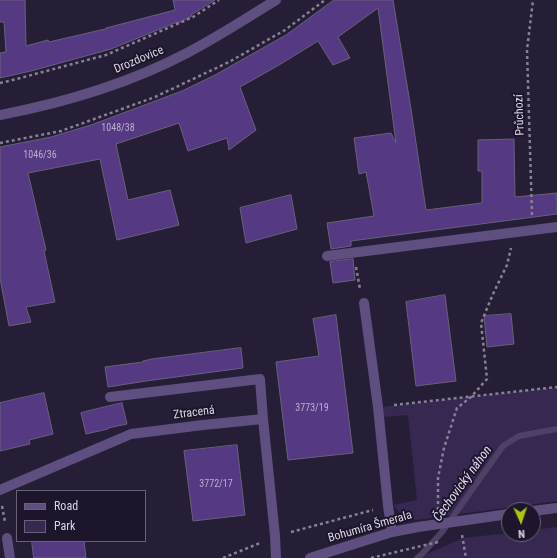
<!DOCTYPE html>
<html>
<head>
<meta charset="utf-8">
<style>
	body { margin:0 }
	#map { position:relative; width:557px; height:558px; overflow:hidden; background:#261e36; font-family:"Roboto Condensed",sans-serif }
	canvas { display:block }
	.legend { position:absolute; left:16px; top:490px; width:130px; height:52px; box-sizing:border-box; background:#1d152b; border:1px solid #696275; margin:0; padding:5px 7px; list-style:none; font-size:12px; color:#dad5e5 }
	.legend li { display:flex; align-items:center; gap:8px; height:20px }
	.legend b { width:20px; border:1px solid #696275 }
	.north { position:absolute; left:501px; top:502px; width:40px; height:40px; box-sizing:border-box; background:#1d152b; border:1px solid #696275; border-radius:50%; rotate:177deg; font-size:11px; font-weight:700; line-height:16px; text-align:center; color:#dad5e5 }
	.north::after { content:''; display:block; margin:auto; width:14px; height:18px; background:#adc60f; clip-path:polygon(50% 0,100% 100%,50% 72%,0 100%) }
</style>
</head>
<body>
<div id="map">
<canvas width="557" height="558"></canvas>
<ul class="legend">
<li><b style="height:5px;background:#5f4f80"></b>Road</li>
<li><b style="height:11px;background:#372852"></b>Park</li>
</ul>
<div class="north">N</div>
</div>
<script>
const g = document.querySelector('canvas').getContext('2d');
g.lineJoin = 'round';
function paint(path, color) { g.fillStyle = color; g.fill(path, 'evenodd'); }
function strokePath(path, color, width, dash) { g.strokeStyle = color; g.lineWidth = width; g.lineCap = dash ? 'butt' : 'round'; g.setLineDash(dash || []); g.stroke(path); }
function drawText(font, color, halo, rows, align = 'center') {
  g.font = font + ' "Roboto Condensed",sans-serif'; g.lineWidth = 4; g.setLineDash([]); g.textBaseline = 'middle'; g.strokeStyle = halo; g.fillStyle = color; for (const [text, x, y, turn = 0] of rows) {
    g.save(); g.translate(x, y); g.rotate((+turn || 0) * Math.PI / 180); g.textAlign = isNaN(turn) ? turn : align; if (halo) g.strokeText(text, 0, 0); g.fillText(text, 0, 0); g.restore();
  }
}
paint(new Path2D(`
	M557 387V501L415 520 400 513 393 505 417 500 408 415 383 417 382 407Z
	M557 527V558H418L463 538 509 533V534H533V530Z`), '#372852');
strokePath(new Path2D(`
	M417 558 423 553 442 532 503 446 519 436 557 429`), '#4f4066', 6);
const building = new Path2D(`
	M0 0H25L26 46 48 40 49 42 105 29 106 28 175 10 173 0H215L191 15 192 16 186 19 177 24V22L111 49 31 71 0 78V53L6 52 4 22H0Z
	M334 0H393L411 109 426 210 482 203V171H478V140L514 139 515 197 557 193V214L351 241V246L331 249 327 223 374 216 366 172 359 174 354 138 391 133 396 143 378 8 338 37 350 58 333 65 318 41 279 65 240 87 256 130 229 150 227 138 188 151 179 123 116 144 128 200 170 190 179 225 117 240 100 159 28 173 46 250 44 251 55 302 26 307 31 322 9 326 0 278V147L51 137 91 125 182 91 215 75 286 35Z
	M291 195 297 229 246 243 240 208Z
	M353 259 355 280 333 283 330 262Z
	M445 295 456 381 416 386 406 302Z
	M511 314 514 344 487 347 484 316Z
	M336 315 353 453 288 460 276 362 319 356 313 319Z
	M241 348 243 368 146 381 108 387 105 367 143 362V361L152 359Z
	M44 393 53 434 29 440 30 444 0 451V403Z
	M122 403 127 424 108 428V429L86 434 81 413Z
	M237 445 245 515 193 521 184 451Z
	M32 541H84L86 558H34Z`);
paint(building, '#553a83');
strokePath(building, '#68607b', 1);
strokePath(new Path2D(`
	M0 83 9 81 106 55 193 17 219 0
	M0 143 61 131 155 97 229 62 285 30 325 0
	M532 215 527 50 533 0
	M356 267 360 289
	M394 405 557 387
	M2 506 5 522
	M438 510V478L444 448 457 408 471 397 487 379 481 323 493 294 507 265 511 248
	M291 532 373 510
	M462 535 466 558
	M223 558 260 543
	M371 558 438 542`), '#878195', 2.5, [3, 3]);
strokePath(new Path2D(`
	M327 256 557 227
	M364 303 378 407 388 506 392 532
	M110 397 260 379 263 419`), '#5f4f80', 10);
strokePath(new Path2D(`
	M0 115C63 103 130 83 187 53 218 37 247 18 276 0
	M0 490 131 434 203 425 263 419 275 536 276 558
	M533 511 557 508
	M7 538 10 558
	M310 558 392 532 418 527 509 514`), '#5f4f80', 10);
drawText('10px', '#b9aecc', null, [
	["1048/38",118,128],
	["1046/36",40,155],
	["3773/19",312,408],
	["3772/17",216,484]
]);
drawText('12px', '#dad5e5', '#1d152b', [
	["Drozdovice",139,60,-23],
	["Průchozí",520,115,-92],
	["Ztracená",194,413,-7],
	["Bohumíra Šmerala",370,527,-16]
]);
drawText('italic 13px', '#e1dbf1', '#1d152b', [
	["Čechovický náhon",463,484,-54]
]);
</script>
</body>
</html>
